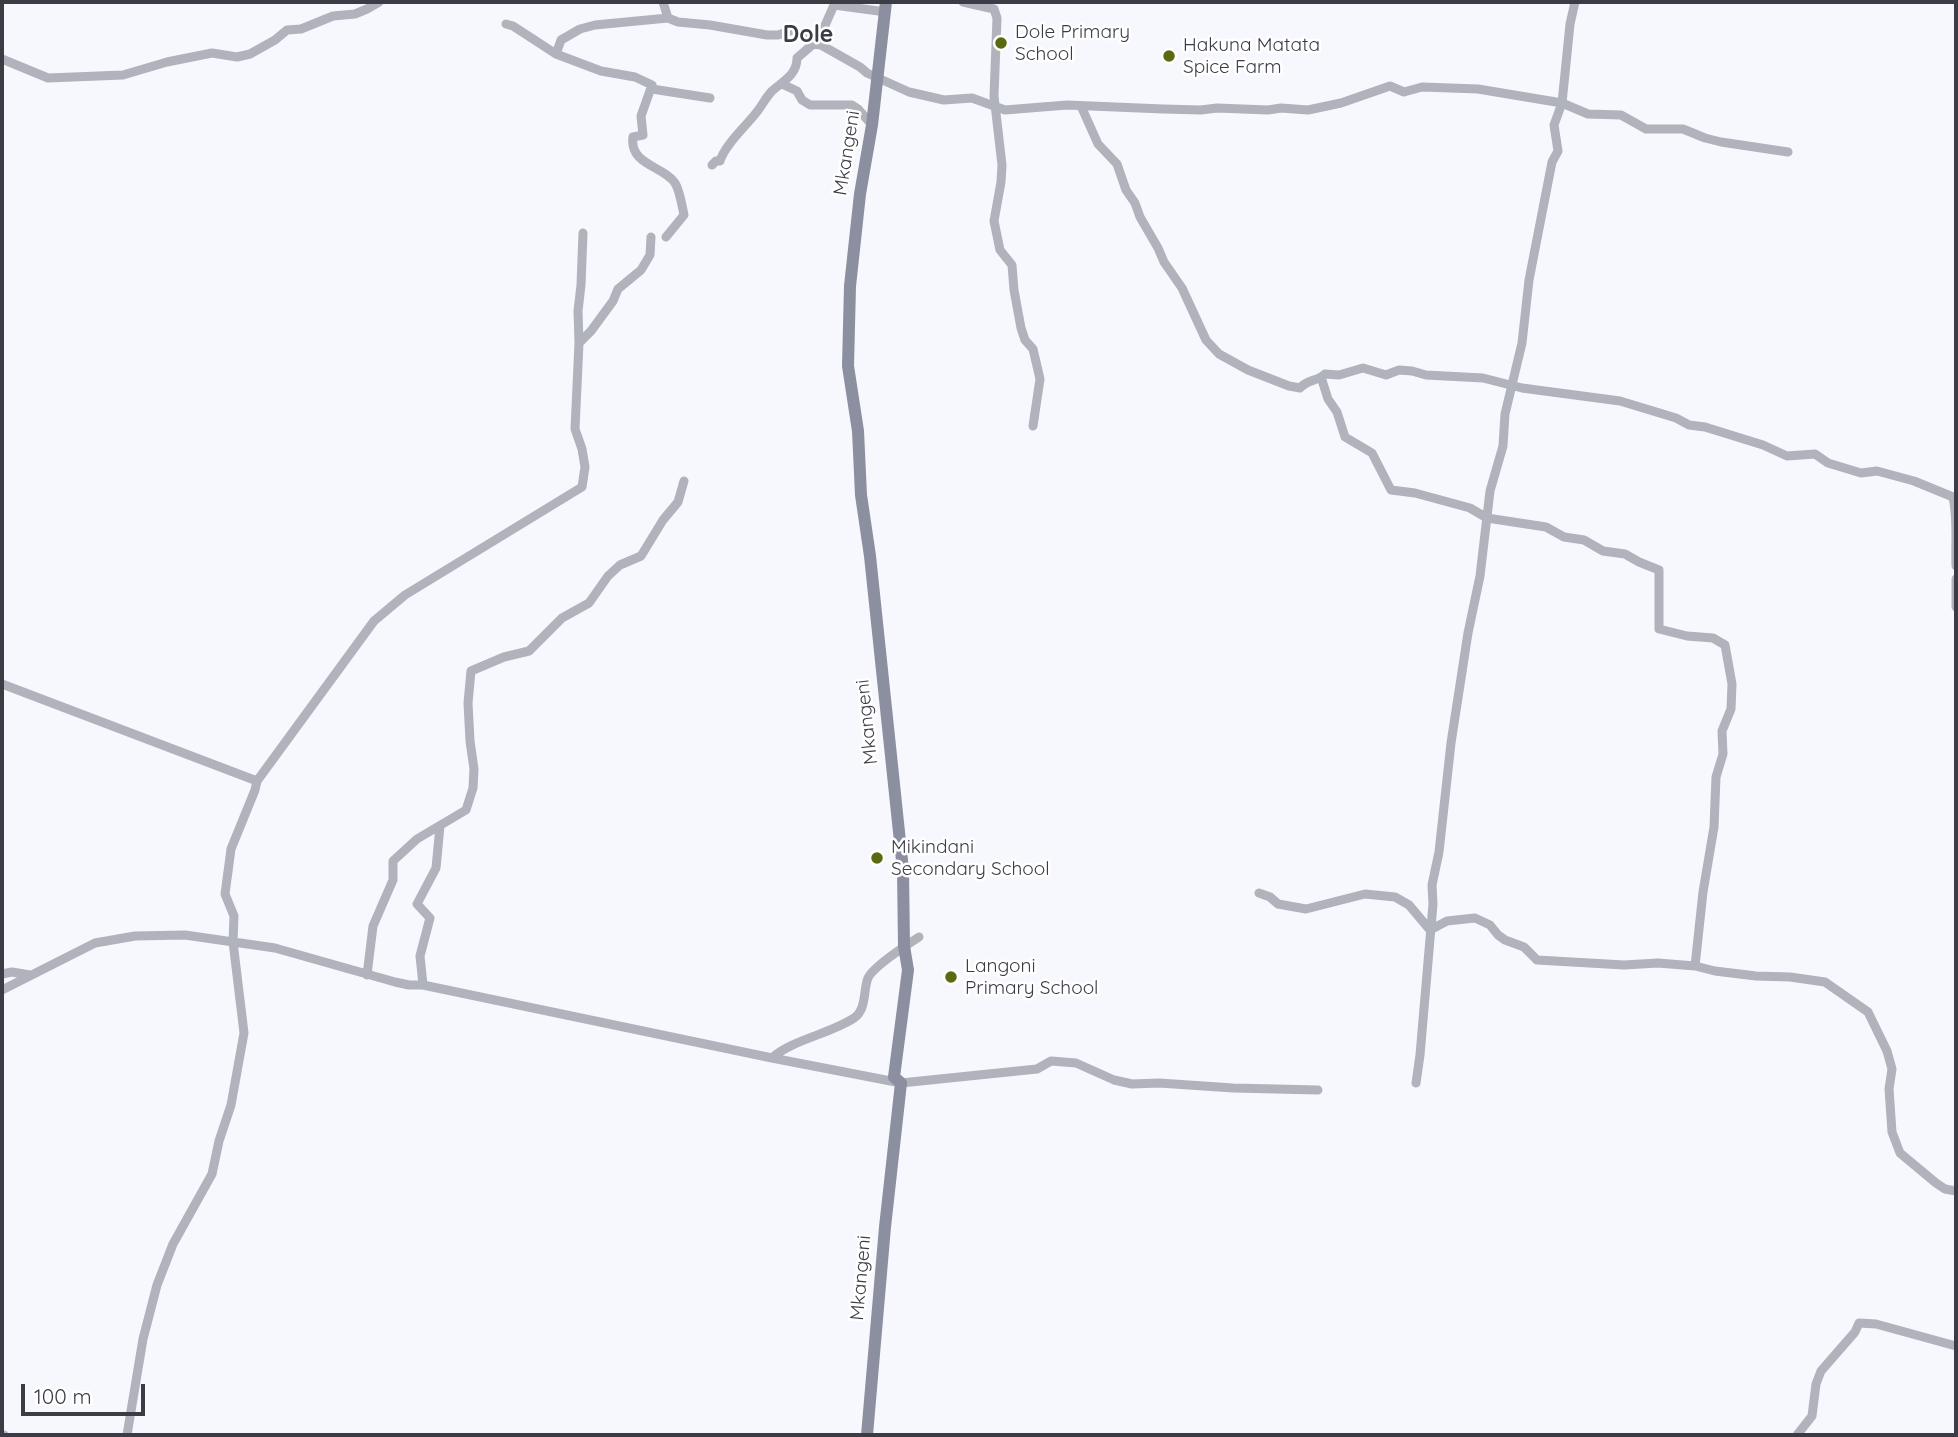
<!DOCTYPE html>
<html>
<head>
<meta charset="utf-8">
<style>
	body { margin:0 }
	#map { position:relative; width:1958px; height:1437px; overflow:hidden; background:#f7f8fd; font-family:Quicksand,sans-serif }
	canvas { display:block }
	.frame { position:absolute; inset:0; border:4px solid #3b3c46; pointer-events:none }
	.scale { position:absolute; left:21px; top:1384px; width:124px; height:32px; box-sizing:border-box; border:4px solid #3b3c46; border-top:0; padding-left:9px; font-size:21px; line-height:24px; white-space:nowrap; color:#3b3c46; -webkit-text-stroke:5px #fff; paint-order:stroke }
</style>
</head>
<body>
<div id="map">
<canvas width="1958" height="1437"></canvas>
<div class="frame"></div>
<div class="scale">100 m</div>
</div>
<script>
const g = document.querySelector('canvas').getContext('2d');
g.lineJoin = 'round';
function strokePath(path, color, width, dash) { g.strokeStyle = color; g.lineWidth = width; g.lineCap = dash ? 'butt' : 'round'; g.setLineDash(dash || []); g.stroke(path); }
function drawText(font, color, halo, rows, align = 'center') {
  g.font = font + ' Quicksand,sans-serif'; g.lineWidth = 5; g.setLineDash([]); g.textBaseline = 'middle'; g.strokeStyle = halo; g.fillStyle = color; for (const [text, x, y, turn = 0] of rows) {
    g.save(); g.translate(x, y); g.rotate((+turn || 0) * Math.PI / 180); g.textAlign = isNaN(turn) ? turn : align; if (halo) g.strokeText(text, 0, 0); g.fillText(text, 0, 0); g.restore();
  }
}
strokePath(new Path2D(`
	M663 2 668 18
	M963 2 994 9 997 18 994 96 1002 165 1001 182 994 221 1000 250 1012 265 1014 290 1021 328 1025 340 1033 349 1040 379 1033 426
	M506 24 513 26 556 54 601 71 635 77 652 85 641 116 643 135 633 137C629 165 664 166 675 183 680 191 682 206 684 215L666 237
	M556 54 561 40 580 29 595 25 668 18 678 22 710 25 767 35H778L793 30 812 44 821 45 860 67 867 73 909 92 944 100 972 98 1005 110 1067 105 1163 109 1201 110 1217 108 1268 110 1281 108 1308 110 1341 103 1390 86 1404 92 1422 87 1478 89 1562 103 1588 114 1621 115 1646 129H1683L1705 138 1721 142 1788 152
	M2 59 48 78 123 75 167 62 212 53 237 57 250 54 275 40 287 30 301 29 333 16 355 14 367 9 379 2
	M782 84 797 91 802 100 810 105H852L858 109 872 125
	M652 89 710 98
	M1081 106 1098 144 1117 164 1126 190 1135 203 1140 217 1158 248 1164 262 1182 288 1206 340 1219 354 1248 370 1289 386 1300 388C1308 379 1316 382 1325 374L1339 375 1363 368 1386 375 1399 370 1412 371 1426 375 1483 378 1522 388 1620 401 1676 418 1689 425 1705 427 1763 445 1787 456 1815 454 1828 463 1861 473 1877 471 1914 481 1953 497H1956
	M712 165 716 161H720C725 145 745 127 756 113 762 106 766 97 772 91 783 81 797 75 797 58L819 39 834 5 886 12
	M579 343 591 331 613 301 618 289 641 270 650 255 651 237
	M1321 377 1328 399 1337 412 1345 437 1372 453 1391 490 1415 493 1470 508 1487 518 1546 527 1564 537 1584 540 1603 551 1625 554 1639 562 1659 570V629L1687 636 1713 638 1725 645 1732 684 1731 709 1722 731 1723 754 1716 777 1714 827 1703 892 1695 966
	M1953 497C1958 520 1955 543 1956 566
	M1956 579V607
	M2 684 257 781 374 621 405 595 582 487 585 467 582 449 575 429 579 343 578 311 581 285 583 233
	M1259 893 1270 897 1278 904 1306 909 1365 894 1395 897 1409 905 1430 930 1447 921 1475 918 1490 925 1498 935 1505 940 1524 947 1537 960 1624 965 1658 963 1695 966 1715 971 1756 976 1790 977 1825 982 1868 1012 1887 1051 1892 1069 1889 1089 1892 1132 1900 1153 1936 1183 1945 1189 1956 1191
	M2 974 12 972 30 975
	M367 975 373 926 393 880V861L417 839 466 810 473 788 474 769 470 741 468 703 471 671 504 657 529 651 562 618 589 603 608 576 620 565 641 556 663 520 678 502 684 481
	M423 985 420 956 430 918 417 904 436 868 440 826
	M2 990 95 943 135 936 185 935 275 948 395 982 409 985H423L772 1058 901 1083 1037 1069 1051 1061 1076 1063 1114 1080 1132 1084 1159 1083 1233 1088 1318 1090
	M772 1058C791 1040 830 1034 854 1018 867 1009 863 990 868 978 873 967 908 944 919 937
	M1416 1083 1420 1055 1433 904 1432 885 1439 852 1451 743 1468 633 1480 576 1490 491 1503 446 1505 414 1522 343 1529 280 1552 162 1558 151 1554 125 1562 103 1570 24 1575 2
	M2 1435H4
	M127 1435 143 1339 157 1285 173 1244 212 1174 219 1141 231 1105 244 1033 233 942 234 916 225 894 231 849 255 790 257 781
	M1797 1435 1812 1416 1816 1384 1821 1371 1855 1332 1859 1323 1876 1324 1956 1346`), '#b0b2bc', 9);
strokePath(new Path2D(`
	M867 1435 885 1227 901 1083 894 1077 908 970 904 946 903 870 870 556 861 495 858 431 848 366 850 286 860 194 872 125 886 2`), '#8c8f9f', 12);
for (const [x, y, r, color] of [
	[1001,43,7,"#5b6910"],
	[1169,56,7,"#5b6910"],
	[877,858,7,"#5b6910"],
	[951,977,7,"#5b6910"]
]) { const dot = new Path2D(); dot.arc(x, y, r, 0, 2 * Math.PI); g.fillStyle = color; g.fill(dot); strokePath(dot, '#fff', 2.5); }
drawText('19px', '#3b3c46', '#fff', [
	["Dole Primary",1015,32],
	["School",1015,54],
	["Hakuna Matata",1183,45],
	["Spice Farm",1183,67],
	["Mikindani",891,847],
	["Secondary School",891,869],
	["Langoni",965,966],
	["Primary School",965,988]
], 'left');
drawText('19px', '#3b3c46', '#fff', [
	["Mkangeni",847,153,-81],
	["Mkangeni",867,722,-96],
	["Mkangeni",861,1278,-85]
]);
drawText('bold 23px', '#3b3c46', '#fff', [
	["Dole",808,35]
]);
</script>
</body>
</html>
